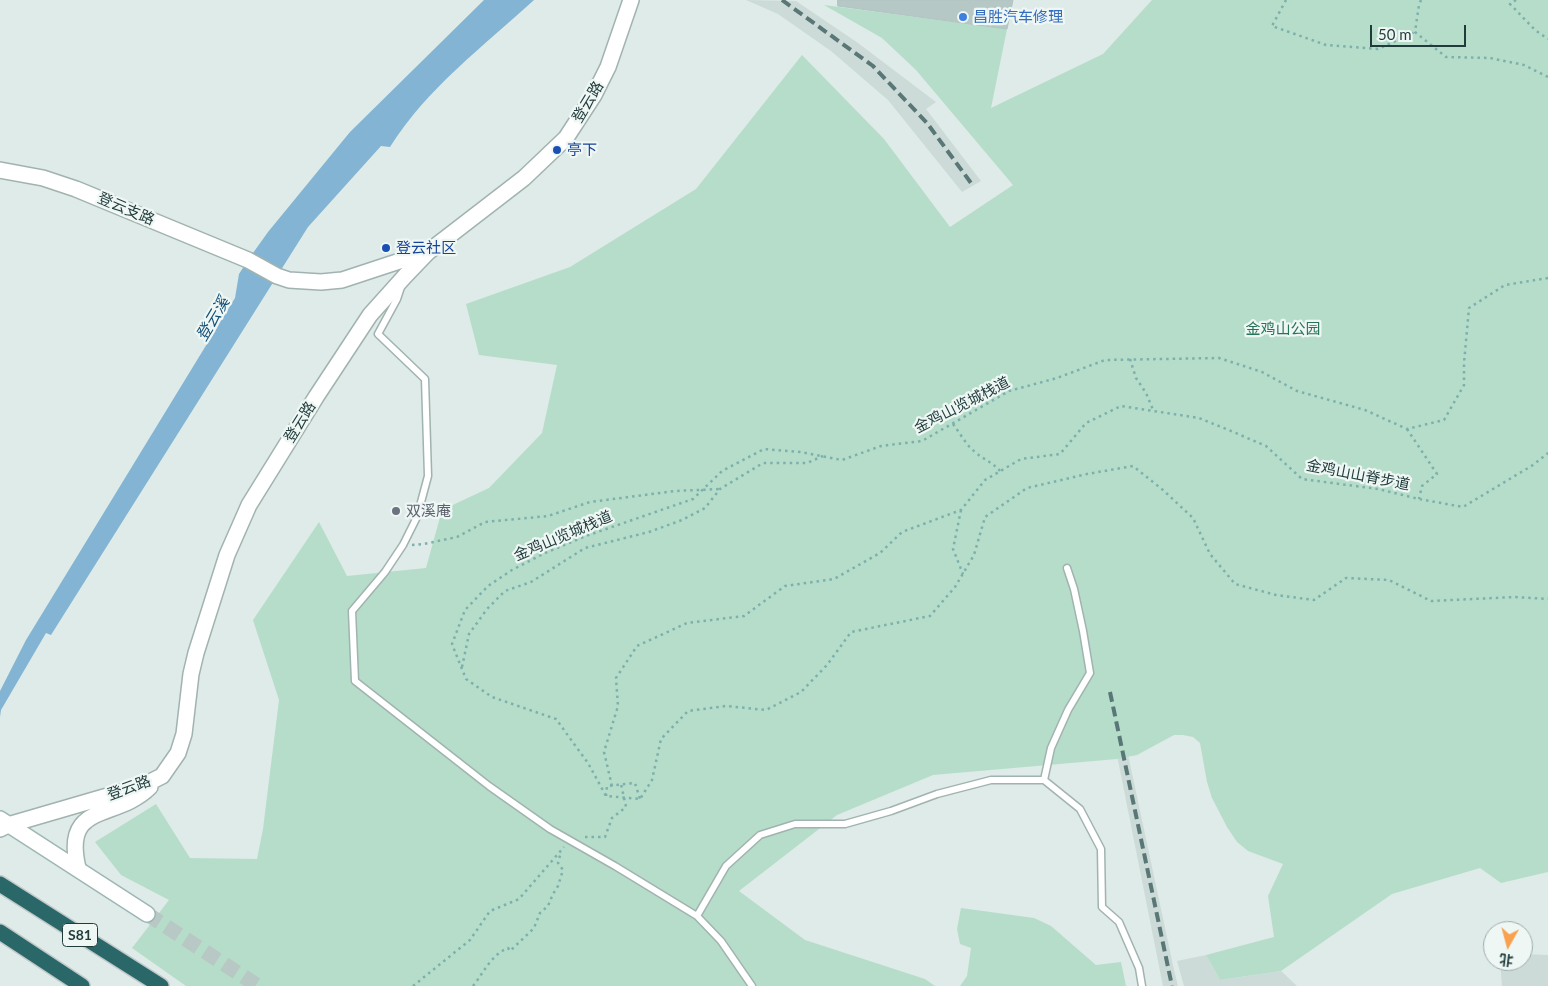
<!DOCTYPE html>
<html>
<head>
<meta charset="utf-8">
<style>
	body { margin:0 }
	#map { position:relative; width:1548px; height:986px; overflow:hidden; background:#deebe8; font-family:Lato,"Noto Sans SC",sans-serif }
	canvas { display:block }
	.north { position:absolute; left:1483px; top:921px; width:50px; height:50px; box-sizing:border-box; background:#eff7f5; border:1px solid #9cacaa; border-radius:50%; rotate:187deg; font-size:14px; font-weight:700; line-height:20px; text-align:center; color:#1f3b3a }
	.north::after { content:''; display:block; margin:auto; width:18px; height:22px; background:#f9a14e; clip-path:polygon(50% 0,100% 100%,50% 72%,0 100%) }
	.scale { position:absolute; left:1370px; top:25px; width:96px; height:22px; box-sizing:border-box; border:2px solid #1f3b3a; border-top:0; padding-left:6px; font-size:15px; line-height:18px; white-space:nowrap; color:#1f3b3a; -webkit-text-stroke:4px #eff7f5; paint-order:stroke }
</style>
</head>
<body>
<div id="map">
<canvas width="1548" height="986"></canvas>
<div class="north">北</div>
<div class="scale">50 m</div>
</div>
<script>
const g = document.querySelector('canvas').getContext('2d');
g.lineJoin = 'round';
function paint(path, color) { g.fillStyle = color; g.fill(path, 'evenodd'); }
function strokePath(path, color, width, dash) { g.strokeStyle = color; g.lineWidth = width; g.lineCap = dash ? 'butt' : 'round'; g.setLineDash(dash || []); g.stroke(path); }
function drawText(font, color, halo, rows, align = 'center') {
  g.font = font + ' Lato,"Noto Sans SC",sans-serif'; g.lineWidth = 4.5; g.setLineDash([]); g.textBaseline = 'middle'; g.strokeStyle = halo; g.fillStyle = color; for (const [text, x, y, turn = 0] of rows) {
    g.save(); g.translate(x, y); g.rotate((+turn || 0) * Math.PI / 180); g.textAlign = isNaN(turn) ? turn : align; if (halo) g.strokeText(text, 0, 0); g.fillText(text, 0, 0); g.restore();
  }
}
paint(new Path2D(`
	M746 0 796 1 858 43 936 102 926 109 981 181 962 192 888 100 831 51 778 14Z
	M1114 689 1174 970 1178 986H1163L1105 695Z
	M1523 954 1548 955V986H1502L1500 961H1523Z
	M1206 955 1220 980 1281 971 1297 986H1184L1177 961Z`), '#ccdbd7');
paint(new Path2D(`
	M1152 0H1548V872L1501 883 1480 868 1392 894 1281 971 1220 980 1206 955 1274 937 1268 896 1283 864 1248 851 1237 842 1227 827 1212 798 1207 782 1200 743 1193 737 1183 735H1174L1137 755 1117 759 933 775 837 815 739 891 805 940 925 979 935 986H186L132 948 169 900 121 875 95 842 156 804 190 858 257 859 263 829 279 700 253 620 319 522 347 576 426 568 442 510 489 488 542 433 557 365 479 355 466 304 570 267 696 189 802 55 884 139 950 227 1013 185 916 70 882 38 824 5 1007 29 991 108 1103 54Z
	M961 908 1034 918 1051 926 1096 965 1121 962 1126 986H960L967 976 971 948 960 944 957 929Z`), '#b6ddca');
paint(new Path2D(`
	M484 0H534C484 46 427 88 390 147L381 146 308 227 51 635 46 633 1 710 0 717V691L26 640 235 298 239 274 248 260 268 232 350 132Z`), '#83b4d3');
const building = new Path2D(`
	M838 0H1013L1007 29 838 6Z`);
paint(building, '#b6c8c5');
strokePath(building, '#b0c4c1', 1);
strokePath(new Path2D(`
	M147 914 258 986`), '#b8c8c5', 15, [15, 8]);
const service = new Path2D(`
	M401 287 397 299 378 334 425 379 428 476 417 517 403 545 385 572 352 611 355 681 489 786 550 829 615 866 697 916
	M1044 780 1051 748 1068 710 1090 673 1083 631 1074 589 1067 568
	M752 986 721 941 697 916 726 866 760 835 795 824H845L891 811 937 794 991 780H1044L1080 809 1101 849 1102 907 1119 922 1139 968 1142 986`);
const tertiary = new Path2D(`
	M0 170 43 178 76 189 248 260 277 276 289 280 321 282 342 280 424 253
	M0 829 8 825 142 786 162 776 178 753 184 734 191 674 196 653 227 555 249 505 316 397 370 315 405 276 428 252 524 178 566 138 594 95 608 67 631 0
	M78 868C62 801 116 821 150 787`);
const secondary = new Path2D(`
	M0 819 147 914`);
const motorway = new Path2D(`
	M0 884 161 986
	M0 932 82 986`);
strokePath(service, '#a1b3b0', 9);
strokePath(tertiary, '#a1b3b0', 18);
strokePath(secondary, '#9db7b4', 18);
strokePath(motorway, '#c0c8c8', 18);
strokePath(new Path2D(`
	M1286 0 1272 26 1326 45 1378 49 1415 32
	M1421 0 1419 5 1415 32 1446 57 1490 58 1524 65 1548 77
	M1516 0 1510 4 1535 30 1548 39
	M1130 359 1136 378 1146 393 1154 412
	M953 424C960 433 966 445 975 452 984 460 991 461 1000 471
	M1407 429 1437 474 1422 486 1419 499
	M961 510 953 549 963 574
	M412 545 424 544 457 537 485 522 548 516 590 502 675 491 720 489
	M462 667 469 634 487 609 505 591 531 582 585 548 649 532 682 520 705 508 720 489 763 463H807L823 456
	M612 786 604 752 618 706 616 678 637 646 687 623 744 616 785 586 834 579 880 553 902 532 961 510 985 480 1021 459 1060 454 1086 423 1121 406 1199 418 1231 431 1266 446 1302 479 1378 489 1419 499 1463 507 1533 465 1548 453
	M606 796 607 786 635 783 640 799
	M585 837H605L612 818 626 807 621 784
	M413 986 470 940 490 911 519 899 564 847
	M473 986C484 972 491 955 508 948L510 951 534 928 540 913 548 906 553 894 558 886 563 870 558 863 561 852`), '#7db0ac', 2.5, [2.5, 4]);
strokePath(service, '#fff', 6);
strokePath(tertiary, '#fff', 15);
strokePath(secondary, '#fff', 15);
strokePath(motorway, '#296769', 15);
strokePath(new Path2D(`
	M782 0 873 66 927 123 971 183
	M1110 692 1172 986`), '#597776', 4, [10, 5]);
strokePath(new Path2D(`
	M1548 278 1505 285 1469 308 1464 363V385L1444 420 1407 429 1365 410 1297 391 1262 372 1219 358 1105 360 1057 378 1009 391 922 441 881 446 842 460 800 452 764 449 722 471 693 499 586 536 543 554 512 570 488 586 465 610 452 644 466 679 492 697 556 719 588 763 606 796 640 799 652 780 661 739 688 711 726 706 766 710 801 692 827 665 851 632 930 616 955 587 974 555 985 517 1027 488 1087 474 1133 466 1163 490 1193 518 1210 554 1235 584 1276 595 1314 600 1346 578 1389 580 1431 601 1514 597 1548 599`), '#7db0ac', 2.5, [2.5, 4]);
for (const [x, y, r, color] of [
	[963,17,5,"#3f7fe0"],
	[557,150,5,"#1a4fb4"],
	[386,248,5,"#1a4fb4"],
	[396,511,5,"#6b7280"]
]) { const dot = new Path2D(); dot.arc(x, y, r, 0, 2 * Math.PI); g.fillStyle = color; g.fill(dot); strokePath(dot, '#eff7f5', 2); }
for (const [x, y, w] of [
	[80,935,35]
]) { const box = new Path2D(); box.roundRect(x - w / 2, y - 11.5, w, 23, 4); g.fillStyle = '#eff7f5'; g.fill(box); strokePath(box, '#1f3b3a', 1); }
drawText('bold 14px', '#1f3b3a', null, [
	["S81",80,935]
]);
drawText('15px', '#366cbe', '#eff7f5', [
	["昌胜汽车修理",973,17]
], 'left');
drawText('15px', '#1f3b3a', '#eff7f5', [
	["登云路",588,102,-59],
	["登云支路",126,209,23],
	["金鸡山览城栈道",962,405,-27],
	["登云路",300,422,-58],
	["金鸡山山脊步道",1358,475,11],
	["金鸡山览城栈道",563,536,-23],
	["登云路",129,788,-20]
]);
drawText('15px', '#164399', '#eff7f5', [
	["亭下",567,150],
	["登云社区",396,248]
], 'left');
drawText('15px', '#277457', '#eff7f5', [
	["金鸡山公园",1283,329]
]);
drawText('15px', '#5b616d', '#eff7f5', [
	["双溪庵",406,511]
], 'left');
drawText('italic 16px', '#165179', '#eff7f5', [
	["登云溪",213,319,-59]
]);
</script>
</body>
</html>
